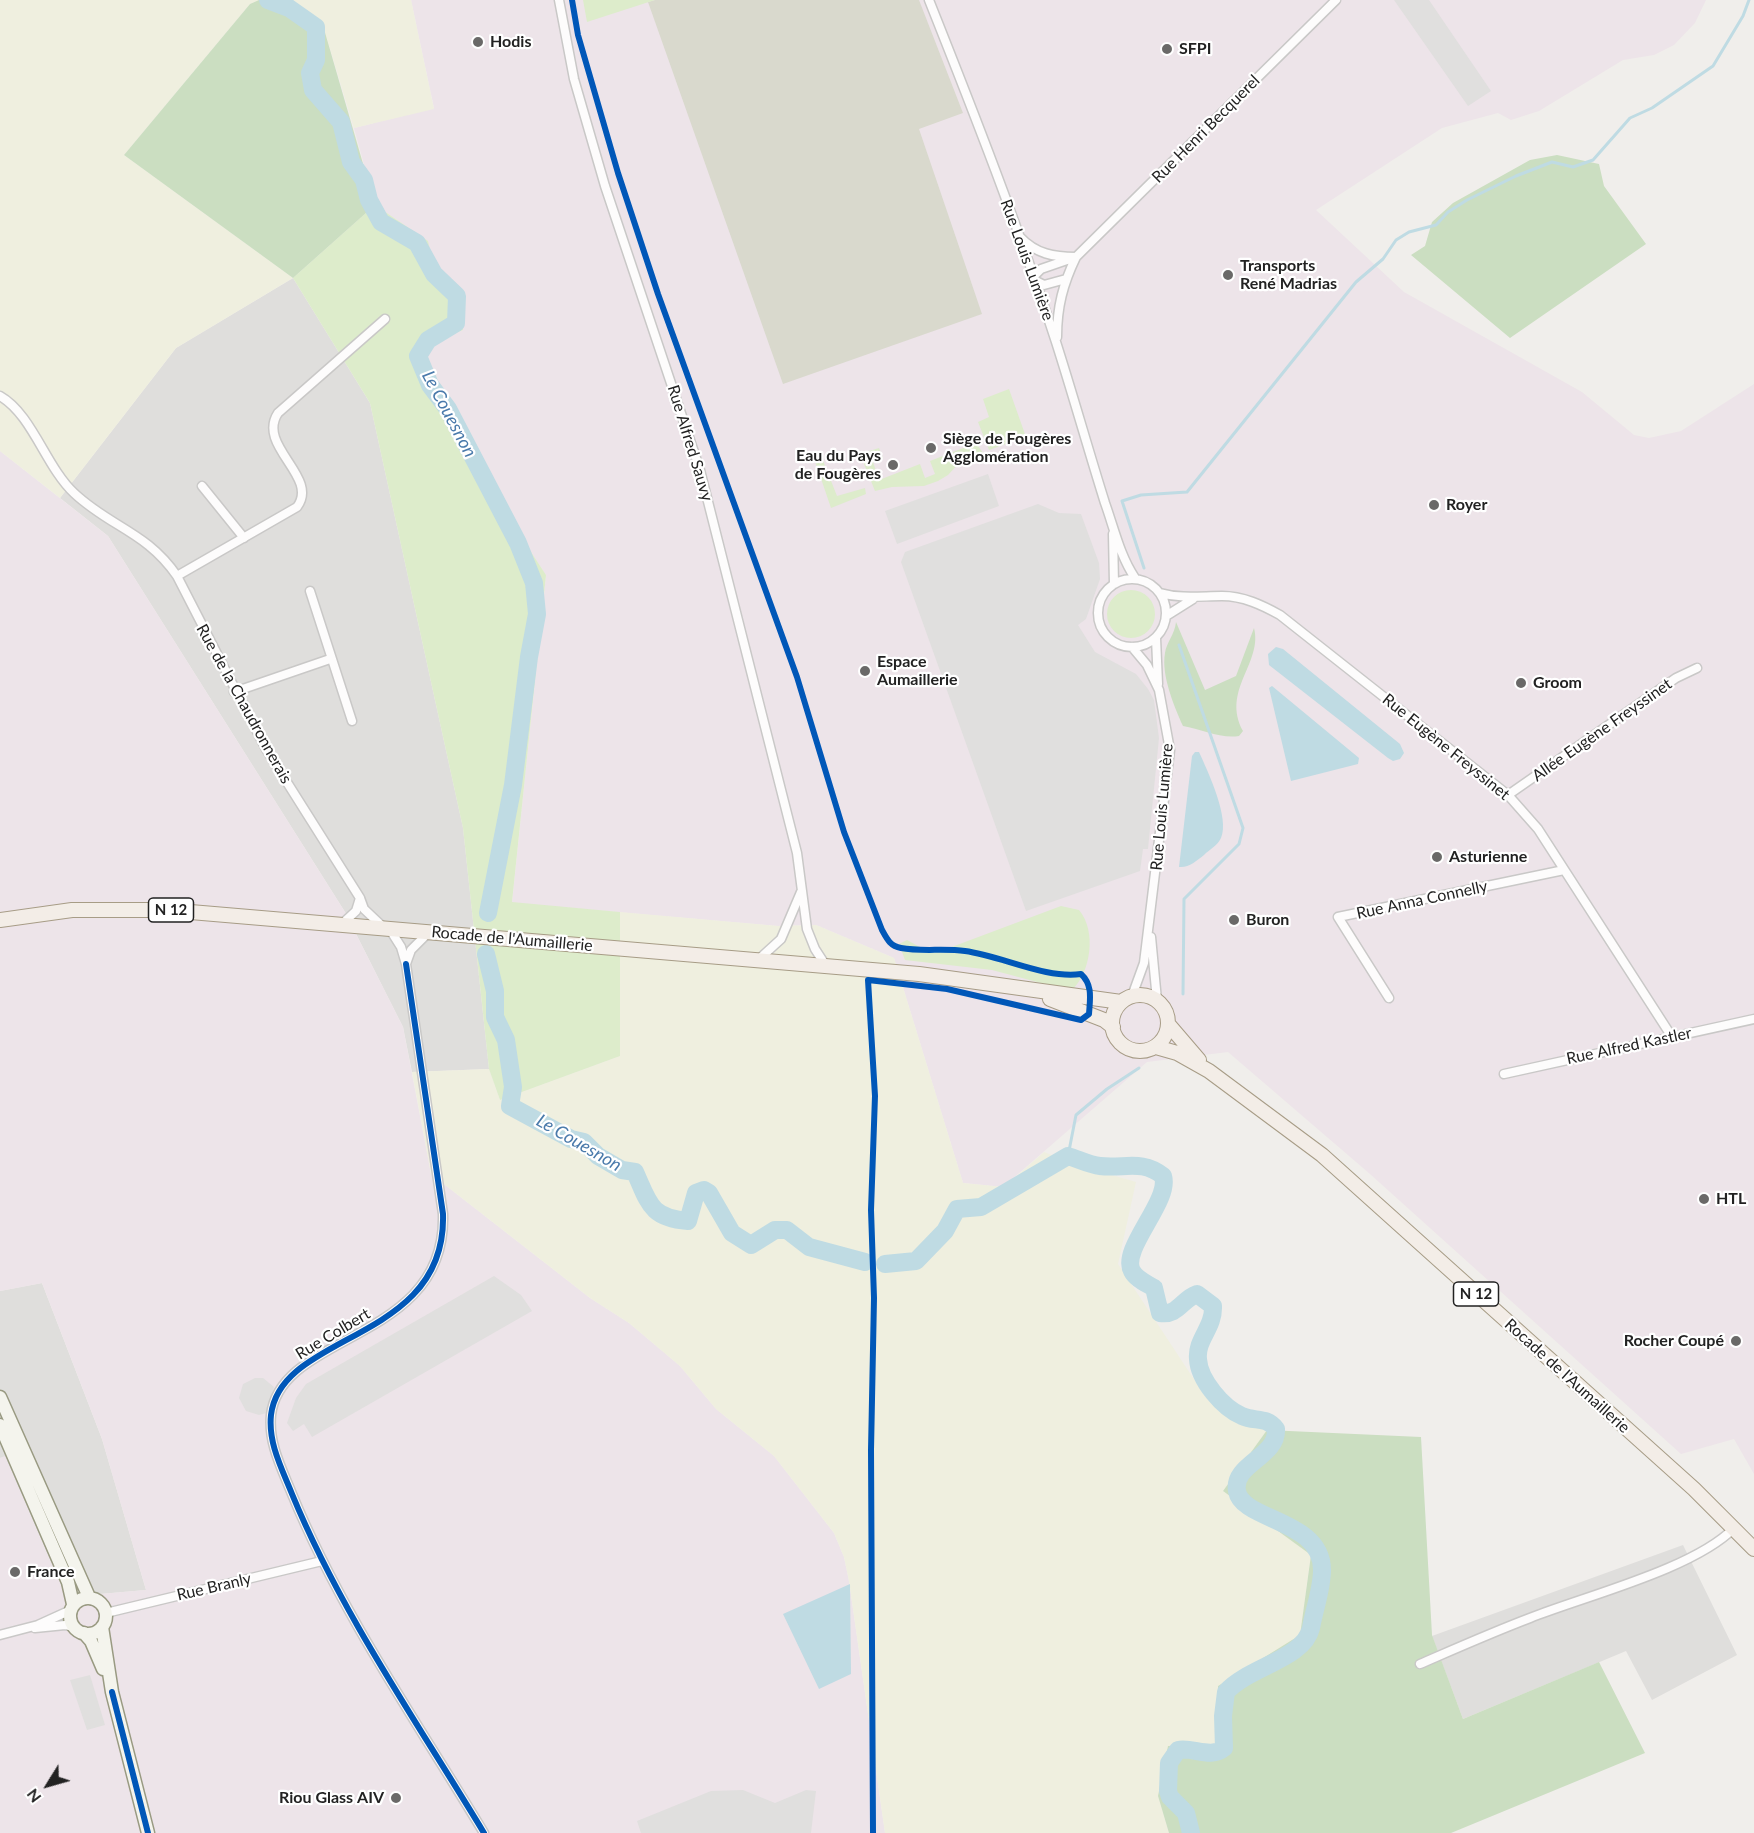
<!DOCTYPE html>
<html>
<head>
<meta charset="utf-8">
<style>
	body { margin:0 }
	#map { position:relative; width:1754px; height:1833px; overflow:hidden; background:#f0eeeb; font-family:Lato,sans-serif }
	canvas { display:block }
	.north { position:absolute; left:18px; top:1755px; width:60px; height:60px; -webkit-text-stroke:4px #fff; paint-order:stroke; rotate:233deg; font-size:16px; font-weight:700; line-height:24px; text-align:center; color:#222 }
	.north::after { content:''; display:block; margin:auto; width:21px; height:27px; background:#222; clip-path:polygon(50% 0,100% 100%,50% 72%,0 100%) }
</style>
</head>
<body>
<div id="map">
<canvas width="1754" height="1833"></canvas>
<div class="north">N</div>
</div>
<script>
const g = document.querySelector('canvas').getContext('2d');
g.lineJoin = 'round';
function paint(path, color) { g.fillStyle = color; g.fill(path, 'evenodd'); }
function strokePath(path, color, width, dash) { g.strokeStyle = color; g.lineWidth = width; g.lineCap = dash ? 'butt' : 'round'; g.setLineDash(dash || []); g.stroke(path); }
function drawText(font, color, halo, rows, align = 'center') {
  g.font = font + ' Lato,sans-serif'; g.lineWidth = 4.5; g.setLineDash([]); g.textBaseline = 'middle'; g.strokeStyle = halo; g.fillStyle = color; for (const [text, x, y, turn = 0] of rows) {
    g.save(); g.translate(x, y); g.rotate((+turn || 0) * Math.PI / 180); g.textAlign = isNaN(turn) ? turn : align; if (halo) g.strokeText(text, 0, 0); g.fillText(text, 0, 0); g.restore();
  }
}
paint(new Path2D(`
	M293 278 370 403 463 828 489 1069 412 1072 403 1027 345 912 108 536 60 498 176 348Z
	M42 1283 102 1439 146 1590 66 1597 5 1457 0 1458V1291Z
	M1683 1545 1737 1655 1652 1700 1626 1651 1463 1719 1432 1636Z`), '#dfdedc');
paint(new Path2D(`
	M411 0H1706L1695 23 1674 45 1654 55 1623 60 1539 111 1511 120 1498 113 1442 128 1316 210 1404 292 1582 392 1634 435 1649 438 1681 431 1754 384V1474L1734 1439 1681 1454 1370 1174 1228 1052 1147 1062 1003 1187 963 1183 894 958 816 925 778 926 512 903 546 575 435 406 438 386 421 362 420 348 463 330 435 273 427 241 375 205 354 128 434 108Z
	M0 451 108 536 345 912 403 1027 431 1174 590 1298 629 1323 680 1366 716 1409 774 1456 834 1533 844 1557 849 1581 885 1833H0V1458L5 1456 66 1597 146 1590 102 1439 42 1283 0 1291Z`), '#ede4e9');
paint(new Path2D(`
	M655 0H919L963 113 919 129 982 314 783 384 648 2Z`), '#d9d9cd');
paint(new Path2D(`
	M0 0H259L250 4 124 155 293 278 176 348 60 498 0 451Z
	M286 0H411L434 109 354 128 324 29Z
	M620 912 778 926 816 925 894 958 963 1183 1004 1187 1044 1152 1074 1164 1136 1182 1118 1264 1205 1396 1267 1430 1223 1491 1311 1555 1300 1635 1218 1686V1745L1158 1796 1169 1833H885L849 1581 844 1557 834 1533 774 1456 716 1409 680 1366 629 1323 590 1298 431 1174 412 1072 489 1069 500 1100 620 1056Z`), '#efefdf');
paint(new Path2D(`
	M583 0H655L587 22Z
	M375 205 428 241 435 273 461 291 463 330 420 348 421 362 438 386 436 406 546 575 512 902 620 912V1056L500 1100 489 1069 463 828 370 403 293 278Z
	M1009 389 1026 437 989 450 978 422 989 417 983 399Z
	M976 443 983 453 961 461 948 475 938 481 924 486 892 487 875 491 860 454 879 448 883 458 873 462 879 480 920 464 925 478 935 474 930 461Z
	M822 458 837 496 865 488 866 494 831 508 815 461Z
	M1107 614a24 24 0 1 1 48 0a24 24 0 1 1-48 0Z
	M1061 906 1079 910C1097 931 1091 973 1071 991L992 970 905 960 899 944 907 940 929 952 941 951Z`), '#ddeccb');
paint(new Path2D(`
	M259 0H286L324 29 375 205 293 278 124 155 250 4Z
	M1557 155 1599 164 1604 186 1646 244 1510 338 1411 255 1425 246 1432 222 1453 203 1530 160Z
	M1176 622 1205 690 1236 676 1254 628C1263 663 1221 690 1243 731L1239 736C1221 739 1201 729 1183 726 1174 706 1161 675 1165 653 1166 643 1175 634 1176 622Z
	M1267 1430 1421 1437 1432 1635 1463 1719 1599 1662 1645 1753 1451 1833H1169L1158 1796 1168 1746 1218 1745V1686L1300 1635 1311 1555 1223 1491Z`), '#cbdec1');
paint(new Path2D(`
	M1394 0H1429L1491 91 1468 106Z
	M988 474 999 506 897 544 885 511Z
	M1038 504 1059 513 1081 514 1099 563 1100 579 1086 619 1078 625 1095 652 1136 674 1148 689 1154 700 1159 738 1148 849H1143L1140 871 1026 911 901 562 905 552Z
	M494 1276 521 1295 532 1311 312 1437 304 1424 293 1431 287 1423 296 1398 306 1384Z
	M255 1378H263L274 1387 267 1413 259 1415 246 1411 239 1398 243 1384Z
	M90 1675 105 1725 87 1730 70 1680Z
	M743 1790 775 1803 806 1790 816 1791 811 1833H641L637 1821 711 1791Z`), '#e0dfde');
paint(new Path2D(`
	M1276 647 1283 649 1400 744 1404 753 1400 759 1393 761 1388 758 1269 665 1268 654Z
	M1272 686 1359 758 1358 764 1291 781 1269 688Z
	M1195 752H1199C1208 772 1230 818 1221 838 1218 845 1209 850 1204 855 1196 861 1189 868 1179 867L1192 756Z
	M850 1584 851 1674 819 1689 783 1614Z`), '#bfdbe3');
strokePath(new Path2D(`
	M1144 568 1122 501 1141 495 1187 492 1356 282 1383 259 1396 240 1409 232 1436 225 1448 212 1467 200 1516 176 1552 162 1573 167 1593 160 1630 118 1652 108 1713 66 1743 16 1749 0
	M1179 645 1243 828 1239 844 1184 899 1183 994
	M1068 1156 1076 1115 1107 1089 1139 1068`), '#bfdbe3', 3);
strokePath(new Path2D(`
	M268 0 289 8 316 27V60L310 73 313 90 341 122 351 162 364 180 369 200 381 222 417 243 434 274 457 296 456 323 428 340 418 356 430 385 448 409 518 543 534 583 537 614 529 657 513 785 488 913
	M486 954 495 991V1017L506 1040 513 1087 510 1106 571 1139 584 1142 598 1156 622 1170 635 1172C649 1203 650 1218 688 1221L696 1193 704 1190 709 1193 732 1233 751 1245 775 1230H787L809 1247 865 1262
	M885 1264 916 1261 945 1231 957 1209 981 1207 1068 1156C1078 1159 1090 1165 1100 1166 1124 1169 1142 1159 1163 1176 1171 1201 1120 1249 1132 1271 1136 1279 1146 1283 1154 1288L1160 1313C1178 1316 1182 1299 1197 1294L1213 1306C1214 1328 1196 1339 1198 1359 1199 1380 1223 1408 1242 1416 1255 1422 1266 1416 1276 1429 1278 1457 1232 1464 1237 1491 1242 1521 1322 1519 1322 1570 1322 1589 1314 1610 1311 1628 1304 1659 1248 1667 1226 1692L1223 1716 1224 1748C1211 1759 1193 1747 1178 1750L1169 1763 1168 1791 1170 1797 1186 1813 1191 1833`), '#bfdbe3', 18);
const minor = new Path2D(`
	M559 0 574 79 605 186 700 470 797 853 807 929 815 949 826 966
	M929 0C974 113 1018 226 1056 342 1073 395 1088 449 1105 503 1114 528 1120 556 1135 578
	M1020 237C1036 254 1054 257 1076 257
	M1033 277 1041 269 1067 260
	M1034 280 1044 285 1066 279
	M1057 337C1057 307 1063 284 1076 257L1336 0
	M0 396C32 414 46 467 74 493 110 527 147 532 177 576L266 749 360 898
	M202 486 244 538
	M1113 534 1114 584
	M177 576 297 507C320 477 256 446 278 413L385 319
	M1098 613a34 34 0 1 1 68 0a34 34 0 1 1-68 0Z
	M310 591 352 721
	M1160 593C1181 599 1201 596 1222 596 1243 596 1262 605 1280 615L1508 795 1538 829 1672 1037
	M1166 616 1193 599
	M1156 638 1158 684
	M1132 647 1147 665 1159 690 1170 750 1144 963 1132 996
	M234 692 330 659
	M1508 795 1676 678 1697 668
	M342 924 356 911 360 898 364 909 383 927
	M389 928 401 947 406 964 411 950 428 933
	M1151 937 1157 1000
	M758 960 781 939 801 892
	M406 964 443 1214C447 1343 281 1331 271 1415 268 1443 282 1469 292 1494 341 1613 417 1722 484 1833
	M1389 998 1338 917 1564 870
	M1504 1074 1754 1019
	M106 1613 322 1561
	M35 1628 65 1625 74 1627
	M0 1635 38 1625 71 1610
	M1420 1664C1457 1648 1493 1632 1530 1618 1585 1596 1694 1569 1734 1528`);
const secondary = new Path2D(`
	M0 1397 89 1597
	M0 1425 68 1582 73 1604
	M70 1616a18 18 0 1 1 36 0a18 18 0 1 1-36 0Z
	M102 1627 112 1692 148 1833
	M84 1633 91 1641 103 1669`);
const primary = new Path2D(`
	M0 920 72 910H167L919 974 1121 1002
	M1112 1023a28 28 0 1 1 56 0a28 28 0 1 1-56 0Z
	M1050 999 1104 1020 1113 1027
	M1169 1025 1199 1060
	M1156 1047 1177 1053 1209 1071 1322 1155 1694 1489 1754 1549`);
strokePath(minor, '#c9c8c7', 11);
strokePath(secondary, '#999a82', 15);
strokePath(primary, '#a79c86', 16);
strokePath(minor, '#fdfcfc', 8);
strokePath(secondary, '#f4f4ed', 12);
strokePath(primary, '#f3ede7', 14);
strokePath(new Path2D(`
	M572 0 578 35 618 173 658 294 797 677 844 832 882 930C887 939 890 946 901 948 921 952 944 948 965 951 1002 956 1045 979 1081 974 1093 985 1090 999 1089 1014L1081 1020 947 989 868 980 875 1096 871 1210 874 1298 871 1450 873 1833
	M406 964 443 1214C447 1343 281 1331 271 1415 268 1443 282 1469 292 1494 341 1613 417 1722 484 1833
	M112 1692 148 1833`), '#0057b8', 6);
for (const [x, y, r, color] of [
	[478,42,6,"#6a6968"],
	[1167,49,6,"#6a6968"],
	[1228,275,6,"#6a6968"],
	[931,448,6,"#6a6968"],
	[893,465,6,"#6a6968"],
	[1434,505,6,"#6a6968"],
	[865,671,6,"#6a6968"],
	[1521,683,6,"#6a6968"],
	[1437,857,6,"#6a6968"],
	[1234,920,6,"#6a6968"],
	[1704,1199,6,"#6a6968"],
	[1736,1341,6,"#6a6968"],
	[15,1572,6,"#6a6968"],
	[396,1798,6,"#6a6968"]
]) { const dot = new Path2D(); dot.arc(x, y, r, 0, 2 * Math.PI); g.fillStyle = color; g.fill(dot); strokePath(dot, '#fff', 2); }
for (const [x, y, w] of [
	[171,910,45],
	[1476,1294,45]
]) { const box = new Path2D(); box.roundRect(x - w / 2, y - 12, w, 24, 4.5); g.fillStyle = '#fff'; g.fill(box); strokePath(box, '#222', 1.5); }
drawText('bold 15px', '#222', null, [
	["N 12",171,910],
	["N 12",1476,1294]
]);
drawText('bold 16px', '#222', '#fff', [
	["Hodis",490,42],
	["SFPI",1179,49],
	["Transports",1240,266],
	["René Madrias",1240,284],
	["Siège de Fougères",943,439],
	["Agglomération",943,457],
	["Eau du Pays",881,456,"right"],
	["de Fougères",881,474,"right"],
	["Royer",1446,505],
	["Espace",877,662],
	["Aumaillerie",877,680],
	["Groom",1533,683],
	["Asturienne",1449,857],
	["Buron",1246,920],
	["HTL",1716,1199],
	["Rocher Coupé",1724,1341,"right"],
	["France",27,1572],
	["Riou Glass AIV",384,1798,"right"]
], 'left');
drawText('16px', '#222', '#fff', [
	["Rue Henri Becquerel",1206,129,-45],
	["Rue Louis Lumière",1027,260,70],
	["Rue Alfred Sauvy",690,443,73],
	["Rue de la Chaudronnerais",244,704,61],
	["Allée Eugène Freyssinet",1602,730,-35],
	["Rue Eugène Freyssinet",1446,747,39],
	["Rue Louis Lumière",1162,807,-85],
	["Rue Anna Connelly",1422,900,-12],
	["Rocade de l'Aumaillerie",512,939,5],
	["Rue Alfred Kastler",1629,1046,-12],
	["Rue Colbert",333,1334,-31],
	["Rocade de l'Aumaillerie",1567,1376,42],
	["Rue Branly",214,1587,-13]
]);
drawText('italic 18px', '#4a7aab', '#fff', [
	["Le Couesnon",449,414,62],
	["Le Couesnon",579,1143,30]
]);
</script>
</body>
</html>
